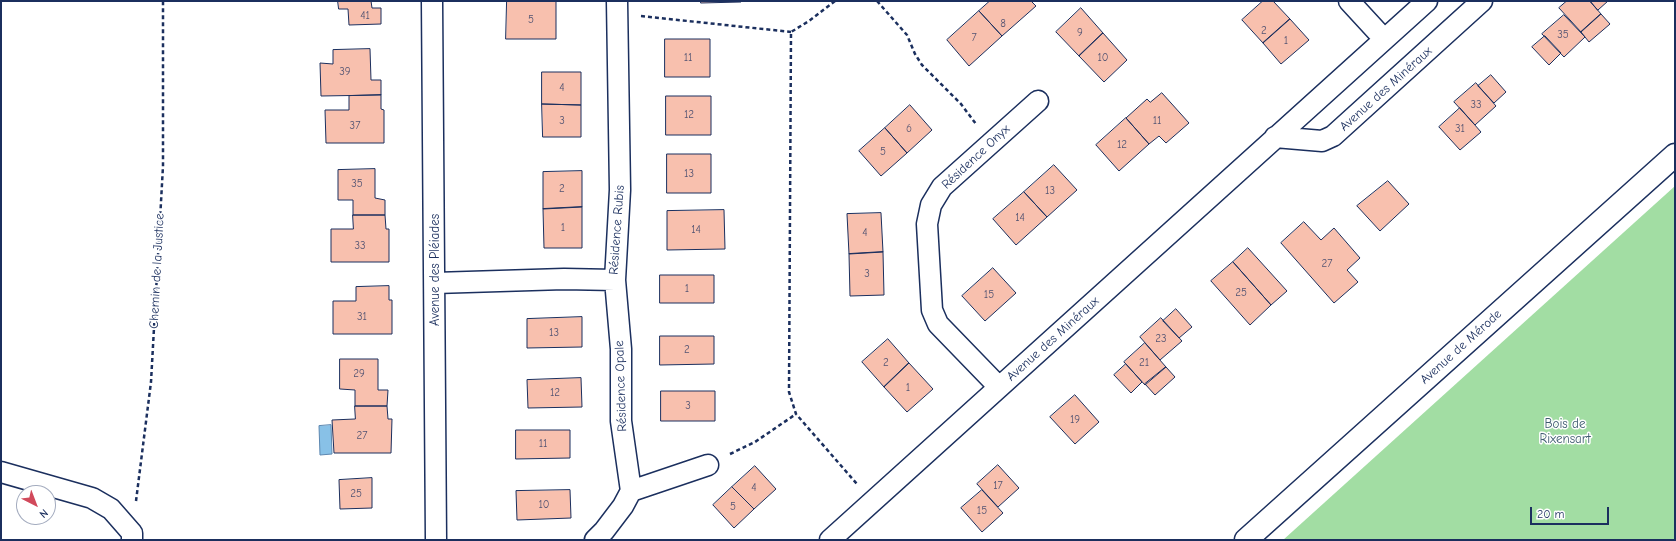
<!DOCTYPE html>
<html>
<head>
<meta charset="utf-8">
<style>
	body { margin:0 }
	#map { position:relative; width:1676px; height:541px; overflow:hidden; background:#fff; font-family:"Comic Neue",sans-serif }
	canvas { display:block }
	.frame { position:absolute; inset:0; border:2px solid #1b2f5e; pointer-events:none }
	.north { position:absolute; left:16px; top:485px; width:40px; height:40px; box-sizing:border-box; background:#fff; border:1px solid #a4acbf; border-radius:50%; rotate:138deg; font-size:11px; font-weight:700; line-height:16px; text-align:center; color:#1b2f5e }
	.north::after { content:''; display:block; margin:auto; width:14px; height:18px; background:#d1495b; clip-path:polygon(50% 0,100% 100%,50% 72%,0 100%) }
	.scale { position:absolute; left:1530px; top:507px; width:79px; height:18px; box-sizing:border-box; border:2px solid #1b2f5e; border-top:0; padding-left:5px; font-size:12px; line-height:14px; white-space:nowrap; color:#1b2f5e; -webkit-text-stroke:3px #fff; paint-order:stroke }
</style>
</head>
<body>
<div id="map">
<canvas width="1676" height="541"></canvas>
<div class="frame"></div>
<div class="north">N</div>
<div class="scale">20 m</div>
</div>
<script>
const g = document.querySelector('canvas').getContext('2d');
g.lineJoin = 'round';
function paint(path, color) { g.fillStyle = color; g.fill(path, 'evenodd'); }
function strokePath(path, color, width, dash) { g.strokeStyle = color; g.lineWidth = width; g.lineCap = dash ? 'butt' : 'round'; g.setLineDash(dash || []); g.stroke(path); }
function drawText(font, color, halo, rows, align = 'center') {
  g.font = font + ' "Comic Neue",sans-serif'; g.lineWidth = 3; g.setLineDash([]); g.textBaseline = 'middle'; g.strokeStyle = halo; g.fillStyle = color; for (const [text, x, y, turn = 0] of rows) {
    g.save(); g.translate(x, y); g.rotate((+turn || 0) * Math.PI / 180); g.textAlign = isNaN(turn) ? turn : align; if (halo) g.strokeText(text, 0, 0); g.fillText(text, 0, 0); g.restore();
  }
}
paint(new Path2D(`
	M1675 186V540H1283Z`), '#a2dda3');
const water = new Path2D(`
	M331 425 332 454 320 455 319 426Z`);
paint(water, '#88c1e7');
strokePath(water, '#5c87b0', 1);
const building = new Path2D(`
	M338 1H371L372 8H381V24L349 25 348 9H339Z
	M507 1H556V39H506Z
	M701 1H741V2L701 3Z
	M990 1H1031L1036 6 1002 36 979 11Z
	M1263 1H1273L1290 19 1263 43 1242 20Z
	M1567 1H1590L1601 14 1581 32 1559 8Z
	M1590 1H1608L1598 10Z
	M1081 8 1103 33 1079 56 1056 32Z
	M979 11 1002 36 969 66 947 40Z
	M1601 14 1610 24 1589 42 1581 32Z
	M1564 15 1585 37 1564 57 1542 34Z
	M1290 19 1309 40 1281 64 1263 43Z
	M1103 33 1127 60 1104 82 1079 56Z
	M1545 36 1561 53 1549 65 1532 47Z
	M665 39H710V77H665Z
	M370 49 371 80H381V95L321 96 320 63 333 64V50Z
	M542 72H581V105L542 104Z
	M1491 75 1506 92 1494 103 1478 86Z
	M1476 83 1496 106 1475 125 1454 102Z
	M1162 93 1189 123 1166 143 1159 136 1149 144 1126 118 1147 99 1150 102Z
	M381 95V109L384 110V143H326L325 110H349V96Z
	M666 96H711V135H666Z
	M542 104 581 105V137H543Z
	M910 105 932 130 907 153 885 128Z
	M1460 108 1481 132 1460 150 1439 127Z
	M1126 118 1149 144 1119 171 1096 145Z
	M885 128 907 153 881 176 859 151Z
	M667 154H711V193H667Z
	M1054 165 1077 190 1047 217 1024 192Z
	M375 169V198L385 200V215H353V200H338V170Z
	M582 171V207L543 209V172Z
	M1388 181 1409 204 1380 231 1357 206Z
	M1024 192 1047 217 1016 245 993 219Z
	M582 207V248H544L543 209Z
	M724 210 725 249 667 250V211Z
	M881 213 883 252 849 254 847 214Z
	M353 215H385L386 229H389V262H331V229H353Z
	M1304 222 1321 240 1334 228 1360 258 1347 270 1358 282 1334 303 1281 243Z
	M1248 248 1287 291 1271 305 1233 262Z
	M883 252 884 295 850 296 849 254Z
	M1233 262 1271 305 1250 325 1211 281Z
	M993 268 1016 293 985 321 962 296Z
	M660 275H714V303H660Z
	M389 286V300H392V334H333V301H356V287Z
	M1176 309 1192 327 1179 338 1163 321Z
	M582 317V347L527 348V319Z
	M1161 318 1182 341 1160 360 1140 337Z
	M660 336H714V364L660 365Z
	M888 339 909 363 884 387 862 362Z
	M1145 343 1166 367 1145 385 1124 362Z
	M340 359H378V390H388L387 406H355V390L340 389Z
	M909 363 933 389 907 412 884 387Z
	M1126 364 1142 382 1131 393 1114 375Z
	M1166 367 1175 377 1155 395 1145 384Z
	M581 378 582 407 528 408 527 380Z
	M661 391H715V421H661Z
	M1075 395 1099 422 1075 444 1050 417Z
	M355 406H387L388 419H392L391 453H334L332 420 355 419Z
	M516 430H570V458L516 459Z
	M998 465 1019 488 998 507 977 484Z
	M755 466 776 489 754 509 732 487Z
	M372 478V508L340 509 339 480Z
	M732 487 754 509 734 528 713 505Z
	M570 490 571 518 517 520 516 491Z
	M982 490 1003 513 982 532 961 508Z`);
paint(building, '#f8c0ae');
strokePath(building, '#1b2f5e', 1);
const minor = new Path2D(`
	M432 1 436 540
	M1349 1 1384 39
	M1275 137 1322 141 1333 136 1482 1
	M435 283 564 279 615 280
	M999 387 938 324 932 310 927 224 931 205 942 187 1038 101
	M1 472 92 498 111 509 132 533V540
	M631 491 708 465
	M595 540 604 531 623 506 631 491 621 421V349L615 280 620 190 617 1
	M830 540 1427 1`);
const tertiary = new Path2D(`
	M1246 540 1675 155`);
strokePath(minor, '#1b2f5e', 23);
strokePath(tertiary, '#1b2f5e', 25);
strokePath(new Path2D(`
	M835 1 809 21 791 32 789 392 796 414 857 484
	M877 1 907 35 915 54 922 65 961 104 976 124
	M641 16 791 32
	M730 454 755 442 796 414
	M136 501 151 382 163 166V1`), '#1b2f5e', 2.5, [4, 3]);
strokePath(minor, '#fff', 20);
strokePath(tertiary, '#fff', 22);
drawText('11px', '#525372', null, [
	["41",365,16],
	["5",531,20],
	["8",1003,24],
	["2",1264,31],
	["9",1080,33],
	["35",1563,35],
	["7",974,38],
	["1",1286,41],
	["11",688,58],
	["10",1103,58],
	["39",345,72],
	["4",562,88],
	["33",1476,105],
	["12",689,115],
	["3",562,121],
	["11",1157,121],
	["37",355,126],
	["6",909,129],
	["31",1460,129],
	["12",1122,145],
	["5",883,152],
	["13",689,174],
	["35",357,184],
	["2",562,189],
	["13",1050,191],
	["14",1020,218],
	["1",563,228],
	["14",696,230],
	["4",865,233],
	["33",360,246],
	["27",1327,264],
	["3",867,274],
	["1",687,289],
	["25",1241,293],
	["15",989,295],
	["31",362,317],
	["13",554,333],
	["23",1161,339],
	["2",687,350],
	["2",886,363],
	["21",1144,363],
	["29",359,374],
	["1",908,388],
	["12",555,393],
	["3",688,406],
	["19",1075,420],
	["27",362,436],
	["11",543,444],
	["17",998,486],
	["4",754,488],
	["25",356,494],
	["10",544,505],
	["5",733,507],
	["15",982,511]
]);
drawText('13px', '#1b2f5e', '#fff', [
	["Avenue des Minéraux",1386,89,-42],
	["Résidence Onyx",976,157,-43],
	["Résidence Rubis",617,230,-86],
	["Avenue des Pléiades",435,270,-90],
	["Chemin de la Justice",157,271,-87],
	["Avenue des Minéraux",1053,339,-42],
	["Avenue de Mérode",1461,347,-42],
	["Résidence Opale",621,386,-92]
]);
drawText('13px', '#3d5a6f', '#fff', [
	["Bois de",1565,424],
	["Rixensart",1565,439]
]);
</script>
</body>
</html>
